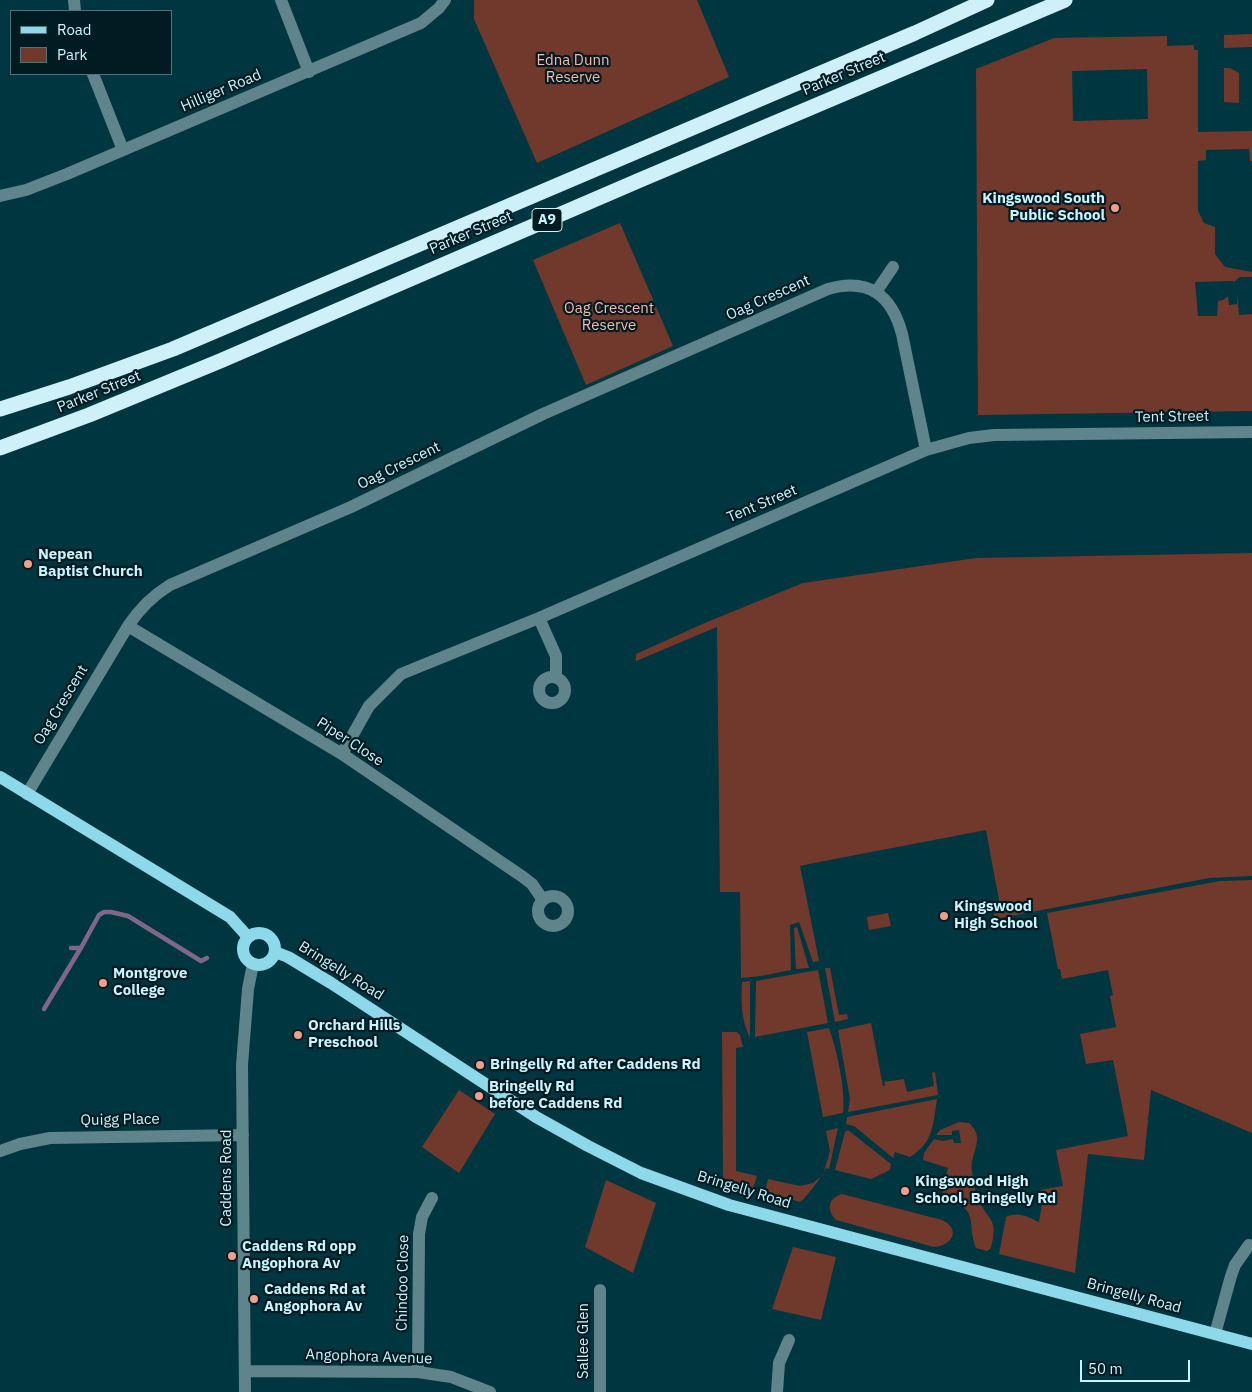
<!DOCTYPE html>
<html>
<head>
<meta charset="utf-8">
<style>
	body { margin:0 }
	#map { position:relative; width:1252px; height:1392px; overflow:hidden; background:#003640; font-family:"IBM Plex Sans",sans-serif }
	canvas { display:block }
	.legend { position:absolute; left:10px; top:10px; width:162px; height:65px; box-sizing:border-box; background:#001b21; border:1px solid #507279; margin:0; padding:6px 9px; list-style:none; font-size:15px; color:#c9f4fe }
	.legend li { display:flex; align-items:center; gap:10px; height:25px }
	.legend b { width:25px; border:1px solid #507279 }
	.scale { position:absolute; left:1080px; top:1360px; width:110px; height:22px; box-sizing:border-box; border:2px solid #c9f4fe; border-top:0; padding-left:6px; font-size:15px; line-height:18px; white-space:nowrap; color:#c9f4fe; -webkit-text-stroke:4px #001b21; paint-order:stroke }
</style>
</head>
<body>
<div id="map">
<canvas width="1252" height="1392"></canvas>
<ul class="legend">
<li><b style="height:6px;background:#8dd8e9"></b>Road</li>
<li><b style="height:14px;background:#70392c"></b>Park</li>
</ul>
<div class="scale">50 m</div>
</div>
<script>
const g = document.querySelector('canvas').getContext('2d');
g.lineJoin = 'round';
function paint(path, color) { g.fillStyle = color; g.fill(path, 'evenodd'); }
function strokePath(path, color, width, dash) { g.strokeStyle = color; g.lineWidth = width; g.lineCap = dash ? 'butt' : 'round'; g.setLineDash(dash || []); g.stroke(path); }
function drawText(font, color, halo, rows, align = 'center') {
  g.font = font + ' "IBM Plex Sans",sans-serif'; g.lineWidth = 4.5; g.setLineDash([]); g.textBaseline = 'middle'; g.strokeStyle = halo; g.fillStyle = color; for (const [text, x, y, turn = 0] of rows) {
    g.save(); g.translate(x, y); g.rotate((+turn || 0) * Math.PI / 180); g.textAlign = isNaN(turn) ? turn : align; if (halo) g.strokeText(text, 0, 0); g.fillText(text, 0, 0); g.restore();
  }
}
paint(new Path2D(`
	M474 0H697L729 77 537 163 474 19Z
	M1252 34V47L1224 48V35Z
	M1167 36V46L1194 45V50H1198V132L1252 131V161H1250L1249 149 1206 150V160L1198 161V211L1204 223 1215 227V254L1225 267 1252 272V277H1240L1234 282 1233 281 1195 282 1198 316H1217L1218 301 1223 300 1228 296 1229 305 1237 304V293L1239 315 1252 314V411L978 415 976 69 1054 38ZM1147 69 1148 119 1073 121 1072 71Z
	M1224 68H1230L1239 73V103L1224 102Z
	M620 223 673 346 586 385 533 260Z
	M1252 553V876L1209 878 995 919 994 912 1001 911 986 830 814 863 800 866 819 961 813 962 799 922 790 925 791 970 761 976 741 978 740 892H720L717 627 636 661V654L707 622 803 583 976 558Z
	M1252 880V1133L1151 1090 1144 1160 1088 1154 1075 1273 999 1254 1006 1217C1020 1211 1027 1217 1039 1222L1042 1204 1040 1190 1063 1186 1056 1150 1128 1136 1113 1060 1086 1064 1080 1034 1116 1027 1110 996 1113 995 1108 970 1062 979 1060 969H1058L1047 913 1220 881Z
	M888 913 891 926 869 930 867 917Z
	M797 927 809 968 796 969 794 928Z
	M825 968H830L839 1015 847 1014 848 1019 835 1022Z
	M818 970 828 1023 755 1037 756 981Z
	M750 981V1038C741 1020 741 1003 742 982Z
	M871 1023 883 1086H885L884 1082 904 1079 907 1092 934 1086 932 1073 935 1072 938 1095 848 1112 850 1099 838 1030Z
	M829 1028C837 1051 846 1090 843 1113L823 1117 807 1032Z
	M722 1032H737L740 1035 743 1047 736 1048V1171L757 1176 753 1188 723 1178Z
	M459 1090 495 1114 459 1173 422 1147Z
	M937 1099C933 1124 934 1142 910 1157L895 1152 893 1158 854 1126 846 1124 847 1117Z
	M959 1122 969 1123C987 1139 969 1153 972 1171 973 1180 975 1193 979 1201 991 1224 998 1219 991 1248L987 1251 976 1248C966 1221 981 1209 944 1199L942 1190 948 1168 923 1160 924 1153 934 1139 943 1141 953 1139 954 1143H961L959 1130 952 1131V1135H936L940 1130Z
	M838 1128 829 1169 826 1168C824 1174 806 1198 800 1202L765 1191 768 1179 800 1186 813 1183 823 1175 830 1151 826 1131Z
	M848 1130 891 1164 890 1170 871 1179 835 1170 845 1132Z
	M606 1180 656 1203 633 1273 585 1247Z
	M842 1194 942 1220C961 1229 953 1245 934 1247L836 1220C826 1210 828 1198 842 1194Z
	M793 1247 836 1257 821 1320 772 1309Z`), '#70392c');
strokePath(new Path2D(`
	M71 948H81
	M44 1009 82 946 99 915 104 912H111L128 916 201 961 207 958`), '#80678a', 4.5);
strokePath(new Path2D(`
	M74 0 75 11
	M281 0 309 72
	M93 74 123 150
	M0 196 26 190 67 174 421 23 439 8 445 0
	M876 292 893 267
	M539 618 556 656V677
	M128 626 342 754 523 877 532 884 543 900
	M539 690a13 13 0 1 1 26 0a13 13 0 1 1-26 0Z
	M342 754 369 706 401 674 539 618 926 450 969 438 994 435 1252 432
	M27 794 128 626C140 608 152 596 170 585L351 507 543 414 828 289C869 277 892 296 902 334L926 450
	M538 911a15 15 0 1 1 30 0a15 15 0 1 1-30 0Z
	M0 1151 20 1144 50 1138 243 1135
	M1215 1334 1231 1276 1235 1265 1249 1245
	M245 1371 418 1372 451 1377 490 1392
	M418 1372 419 1234 422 1217 432 1198
	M245 1392 242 1065 248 989 253 964
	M600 1392V1290
	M777 1392 779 1363 789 1340`), '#60848c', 12);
strokePath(new Path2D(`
	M0 777 230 917 248 937
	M243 949a16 16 0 1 1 32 0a16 16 0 1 1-32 0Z
	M275 952 288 957 331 983 536 1117 588 1146 641 1173 729 1205 1252 1344`), '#8dd8e9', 12);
strokePath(new Path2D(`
	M0 409 69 387 173 349 915 33 987 0
	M0 448 89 415 220 361 640 180 1065 0`), '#cef0f8', 15);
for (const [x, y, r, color] of [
	[1115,208,5,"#f49e8a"],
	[28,564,5,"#f49e8a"],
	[944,916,5,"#f49e8a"],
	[103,983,5,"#f49e8a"],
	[298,1035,5,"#f49e8a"],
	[480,1065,5,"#f49e8a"],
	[479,1096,5,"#f49e8a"],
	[905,1191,5,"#f49e8a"],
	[232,1256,5,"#f49e8a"],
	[254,1299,5,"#f49e8a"]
]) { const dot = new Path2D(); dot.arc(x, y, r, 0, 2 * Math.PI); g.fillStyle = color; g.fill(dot); strokePath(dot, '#001b21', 2); }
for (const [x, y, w] of [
	[547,220,30]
]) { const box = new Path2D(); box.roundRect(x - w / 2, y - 11.5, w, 23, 4); g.fillStyle = '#001b21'; g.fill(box); strokePath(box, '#c9f4fe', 1); }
drawText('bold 14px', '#c9f4fe', null, [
	["A9",547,220]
]);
drawText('15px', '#f9b9aa', '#001b21', [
	["Edna Dunn",573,61],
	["Reserve",573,78],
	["Oag Crescent",609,309],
	["Reserve",609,326]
]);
drawText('15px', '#c9f4fe', '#001b21', [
	["Parker Street",844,74,-23],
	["Hilliger Road",221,91,-23],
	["Parker Street",471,233,-23],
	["Oag Crescent",768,298,-24],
	["Parker Street",99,392,-22],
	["Tent Street",1172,417,-1],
	["Oag Crescent",399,466,-26],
	["Tent Street",762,504,-23],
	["Oag Crescent",61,705,-59],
	["Piper Close",350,742,33],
	["Bringelly Road",341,971,32],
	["Quigg Place",120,1120,-1],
	["Caddens Road",227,1178,-90],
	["Bringelly Road",744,1190,17],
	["Chindoo Close",403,1283,-89],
	["Bringelly Road",1134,1296,15],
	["Sallee Glen",584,1341,-90],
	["Angophora Avenue",369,1357,2]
]);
drawText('bold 15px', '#c9f4fe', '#001b21', [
	["Kingswood South",1105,199,"right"],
	["Public School",1105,216,"right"],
	["Nepean",38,555],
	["Baptist Church",38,572],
	["Kingswood",954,907],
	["High School",954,924],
	["Montgrove",113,974],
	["College",113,991],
	["Orchard Hills",308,1026],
	["Preschool",308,1043],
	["Bringelly Rd after Caddens Rd",490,1065],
	["Bringelly Rd",489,1087],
	["before Caddens Rd",489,1104],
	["Kingswood High",915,1182],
	["School, Bringelly Rd",915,1199],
	["Caddens Rd opp",242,1247],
	["Angophora Av",242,1264],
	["Caddens Rd at",264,1290],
	["Angophora Av",264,1307]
], 'left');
</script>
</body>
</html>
